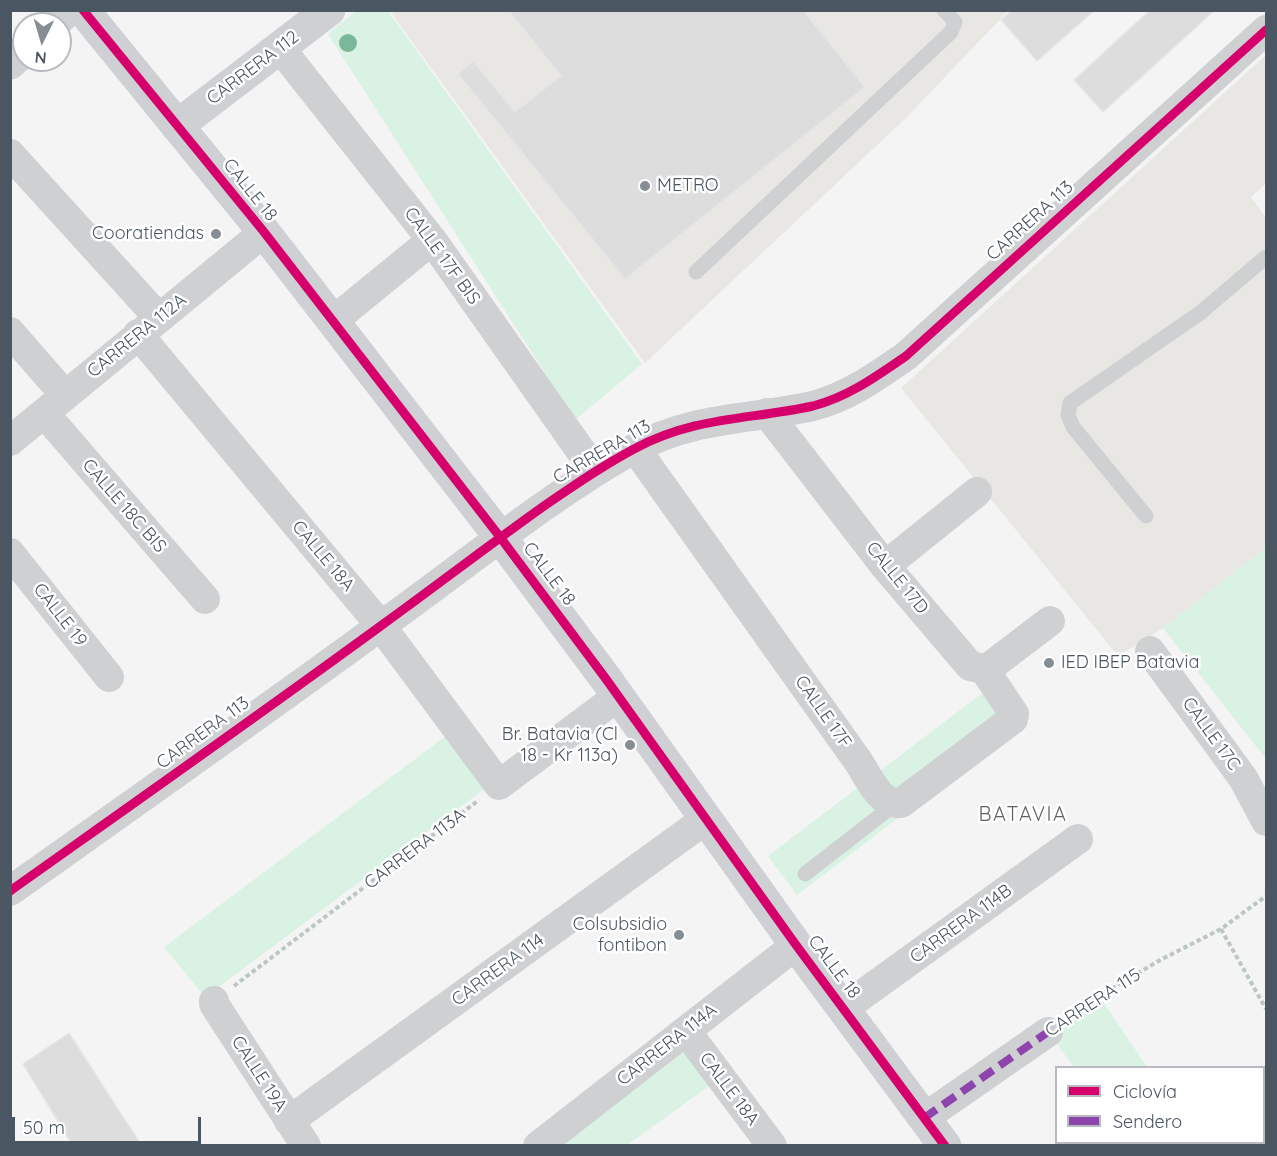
<!DOCTYPE html>
<html>
<head>
<meta charset="utf-8">
<style>
	body { margin:0 }
	#map { position:relative; width:1277px; height:1156px; overflow:hidden; background:#f4f4f4; font-family:Quicksand,sans-serif }
	canvas { display:block }
	.frame { position:absolute; inset:0; border:12px solid #4a5661; pointer-events:none }
	.legend { position:absolute; left:1055px; top:1066px; width:210px; height:78px; box-sizing:border-box; background:#fff; border:2px solid #b7bbc0; margin:0; padding:8px 10px; list-style:none; font-size:18px; color:#4a5661 }
	.legend li { display:flex; align-items:center; gap:12px; height:30px }
	.legend b { width:30px; border:2px solid #b7bbc0 }
	.north { position:absolute; left:12px; top:12px; width:60px; height:60px; box-sizing:border-box; background:#fff; border:2px solid #b7bbc0; border-radius:50%; rotate:185deg; font-size:16px; font-weight:700; line-height:24px; text-align:center; color:#4a5661 }
	.north::after { content:''; display:block; margin:auto; width:21px; height:27px; background:#868d94; clip-path:polygon(50% 0,100% 100%,50% 72%,0 100%) }
	.scale { position:absolute; left:12px; top:1117px; width:189px; height:27px; box-sizing:border-box; border:3px solid #4a5661; border-top:0; padding-left:8px; font-size:18px; line-height:21px; white-space:nowrap; color:#4a5661; -webkit-text-stroke:4px #fff; paint-order:stroke }
</style>
</head>
<body>
<div id="map">
<canvas width="1277" height="1156"></canvas>
<div class="frame"></div>
<ul class="legend">
<li><b style="height:8px;background:#d6006c"></b>Ciclovía</li>
<li><b style="height:8px;background:#8e44ad"></b>Sendero</li>
</ul>
<div class="north">N</div>
<div class="scale">50 m</div>
</div>
<script>
const g = document.querySelector('canvas').getContext('2d');
g.lineJoin = 'round';
function paint(path, color) { g.fillStyle = color; g.fill(path, 'evenodd'); }
function strokePath(path, color, width, dash) { g.strokeStyle = color; g.lineWidth = width; g.lineCap = dash ? 'butt' : 'round'; g.setLineDash(dash || []); g.stroke(path); }
function drawText(font, color, halo, rows, align = 'center') {
  g.font = font + ' Quicksand,sans-serif'; g.lineWidth = 5; g.setLineDash([]); g.textBaseline = 'middle'; g.strokeStyle = halo; g.fillStyle = color; for (const [text, x, y, turn = 0] of rows) {
    g.save(); g.translate(x, y); g.rotate((+turn || 0) * Math.PI / 180); g.textAlign = isNaN(turn) ? turn : align; if (halo) g.strokeText(text, 0, 0); g.fillText(text, 0, 0); g.restore();
  }
}
paint(new Path2D(`
	M391 10 1008 11 907 117 645 363 390 11Z
	M1266 55V183L1251 197 1266 218V548L1163 628 1118 656 901 388Z`), '#e8e7e3');
paint(new Path2D(`
	M356 11H388L642 364 575 420 328 34Z
	M1266 548V759L1163 628Z
	M985 691 1015 729 797 895 768 856Z
	M454 730 490 785 205 997 164 947Z
	M1099 996 1147 1067H1074L1048 1032Z
	M681 1049 709 1086 627 1145 557 1146Z`), '#d9f2e3');
const building = new Path2D(`
	M508 10H803L865 87 625 279 458 74 473 61 515 112 561 76Z
	M1012 10H1095L1037 61 1001 20Z
	M1150 10H1215L1103 112 1074 80Z
	M69 1033 142 1146H73L23 1064Z`);
paint(building, '#ddddde');
strokePath(building, '#e5e6e7', 1.5);
strokePath(new Path2D(`
	M1221 929 1266 1009
	M234 986 479 800
	M1068 1018 1099 996 1162 959 1221 929 1266 896`), '#bcc7c4', 4, [4.5, 3]);
strokePath(new Path2D(`
	M696 272 951 32 955 22 944 10
	M1146 516 1073 427 1068 415 1070 403 1200 313 1266 257
	M805 874 895 804`), '#ced0d2', 15);
strokePath(new Path2D(`
	M280 48 432 240 595 471
	M10 154 159 318
	M333 321 432 240
	M10 332 65 395
	M138 334 381 626 499 785 617 697
	M44 413 205 599
	M767 413 885 566 970 666 984 669 991 666 1050 621
	M10 441 264 232
	M635 448 858 761C868 776 880 806 901 803L1013 719 1014 714 984 669
	M10 553 109 677
	M885 566 977 492
	M1150 651 1243 778 1266 821
	M10 891C134 803 259 715 382 625 436 586 489 545 544 506 573 486 602 466 634 449 695 416 749 420 813 406 848 397 877 376 906 356L1266 30
	M214 1001V1004L306 1146
	M844 1008 1078 839
	M686 1031 772 1146
	M924 1118 1048 1032
	M289 1121 706 819
	M1164 1142 1166 1146
	M538 1146 796 945`), '#ced0d2', 30);
strokePath(new Path2D(`
	M83 10 264 232 500 537 606 679 796 945 945 1146
	M53 24 67 10
	M10 63 24 50
	M177 126 329 10`), '#ced0d4', 33);
strokePath(new Path2D(`
	M924 1118 1048 1032
	M1164 1142 1166 1146`), '#8e44ad', 8, [15, 8]);
strokePath(new Path2D(`
	M83 10 264 232 500 537 606 679 796 945 945 1146
	M10 891C134 803 259 715 382 625 436 586 489 545 544 506 573 486 602 466 634 449 695 416 749 420 813 406 848 397 877 376 906 356L1266 30`), '#d6006c', 9);
g.fillStyle = '#7ab899';
for (const [x, y] of [
	[348,43]
]) { g.beginPath(); g.arc(x, y, 9, 0, 2 * Math.PI); g.fill(); }
for (const [x, y, r, color] of [
	[645,186,6,"#868d94"],
	[216,234,6,"#868d94"],
	[1049,663,6,"#868d94"],
	[630,745,6,"#868d94"],
	[679,935,6,"#868d94"]
]) { const dot = new Path2D(); dot.arc(x, y, r, 0, 2 * Math.PI); g.fillStyle = color; g.fill(dot); strokePath(dot, '#fff', 2); }
drawText('18px', '#4a5661', '#fff', [
	["CARRERA 112",253,68,-37],
	["CALLE 18",250,190,51],
	["CARRERA 113",1030,221,-42],
	["CALLE 17F BIS",442,256,54],
	["CARRERA 112A",137,336,-39],
	["CARRERA 113",602,452,-30],
	["CALLE 18C BIS",124,506,49],
	["CALLE 18A",323,556,50],
	["CALLE 18",549,574,53],
	["CALLE 17D",897,578,51],
	["CALLE 19",60,615,52],
	["CALLE 17F",823,712,55],
	["CARRERA 113",203,733,-36],
	["CALLE 17C",1211,734,54],
	["CARRERA 113A",415,849,-37],
	["CARRERA 114B",961,924,-36],
	["CALLE 18",834,967,53],
	["CARRERA 114",498,970,-36],
	["CARRERA 115",1093,1003,-33],
	["CARRERA 114A",667,1045,-38],
	["CALLE 19A",259,1074,57],
	["CALLE 18A",729,1089,53]
]);
drawText('18px', '#4a5661', '#fff', [
	["METRO",657,186,"left"],
	["Cooratiendas",204,234],
	["IED IBEP Batavia",1061,663,"left"],
	["Br. Batavia (Cl",618,735],
	["18 - Kr 113a)",618,756],
	["Colsubsidio",667,925],
	["fontibon",667,946]
], 'right');
g.letterSpacing = '1.5px';
drawText('20px', '#5f6368', '#fff', [
	["BATAVIA",1023,815]
]);
g.letterSpacing = '0px';
</script>
</body>
</html>
